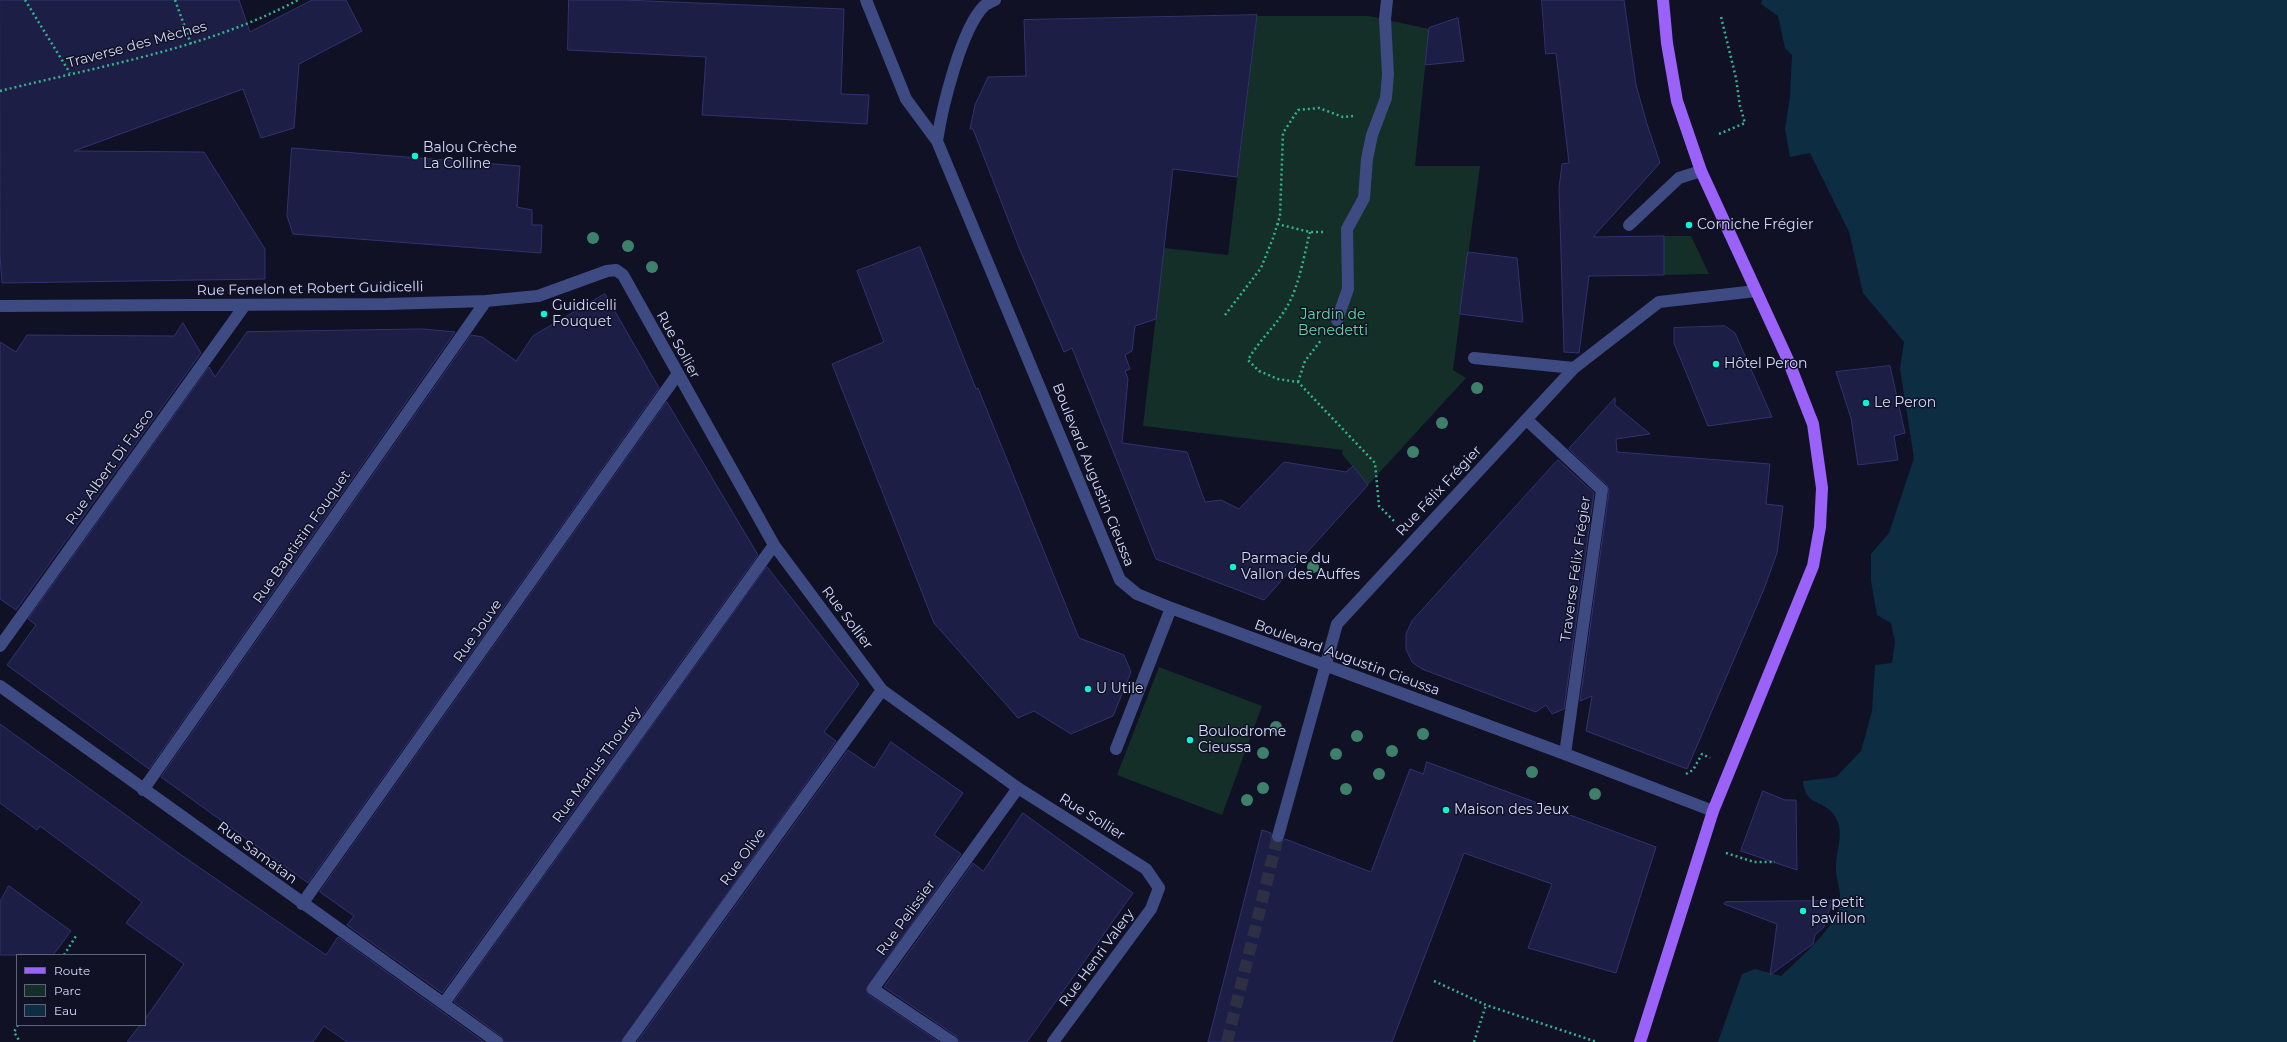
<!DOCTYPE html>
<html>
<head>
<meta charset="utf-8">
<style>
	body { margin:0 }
	#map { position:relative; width:2287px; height:1042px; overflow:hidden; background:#101125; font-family:Montserrat,sans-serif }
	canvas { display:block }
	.legend { position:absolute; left:16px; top:954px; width:130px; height:72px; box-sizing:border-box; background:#101125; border:1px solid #5f627b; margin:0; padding:5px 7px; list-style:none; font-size:12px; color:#d6dbfd }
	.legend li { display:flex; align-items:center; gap:8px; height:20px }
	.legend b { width:20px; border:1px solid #5f627b }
</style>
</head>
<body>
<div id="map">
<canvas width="2287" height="1042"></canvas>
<ul class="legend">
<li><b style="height:5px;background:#9b62f9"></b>Route</li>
<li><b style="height:11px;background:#132f27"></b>Parc</li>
<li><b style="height:11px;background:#0c2d42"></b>Eau</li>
</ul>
</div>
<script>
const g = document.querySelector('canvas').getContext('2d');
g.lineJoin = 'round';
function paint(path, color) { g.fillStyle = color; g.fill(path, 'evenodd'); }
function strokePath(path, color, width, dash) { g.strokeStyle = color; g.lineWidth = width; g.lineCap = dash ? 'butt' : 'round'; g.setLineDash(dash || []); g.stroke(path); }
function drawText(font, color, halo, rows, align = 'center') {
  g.font = font + ' Montserrat,sans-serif'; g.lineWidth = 3; g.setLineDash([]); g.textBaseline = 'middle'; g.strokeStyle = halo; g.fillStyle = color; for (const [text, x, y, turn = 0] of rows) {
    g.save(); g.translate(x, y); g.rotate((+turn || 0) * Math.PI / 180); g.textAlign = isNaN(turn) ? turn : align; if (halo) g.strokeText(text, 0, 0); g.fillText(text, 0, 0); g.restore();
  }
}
paint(new Path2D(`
	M1257 16H1369L1429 29 1415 166H1480L1453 370 1466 378 1368 485 1342 454 1343 450 1143 426 1164 248 1228 255Z
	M1664 236H1691L1709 274 1664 275Z
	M1159 667 1262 706 1222 815 1117 775Z`), '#132f27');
paint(new Path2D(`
	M1762 0H2287V1042H1718L1742 974 1755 969 1781 976C1798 959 1839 926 1840 901 1841 889 1835 877 1836 865 1837 847 1845 831 1834 815 1822 798 1805 807 1803 781L1836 777 1861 751 1872 711 1875 665 1892 663 1895 642 1891 623 1877 615 1871 581V554L1889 533 1914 458 1900 369 1904 342 1863 293 1849 232 1810 153 1790 157 1785 129 1790 96 1792 55 1785 48 1778 16 1761 4Z`), '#0c2d42');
const building = new Path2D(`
	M0 0H239L250 32 312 0H346L362 31 299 64 294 128 261 138 243 89 74 151 204 152 265 249V279L2 283 0 256Z
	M569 0H624L844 9 841 94 869 95 867 124 702 115 706 57 568 50Z
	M1542 0H1624L1636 85 1647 124 1660 163 1593 237 1664 236V275L1589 276 1579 353 1564 352 1559 188 1562 164 1569 163 1556 53 1546 54Z
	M1257 15 1237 177 1173 169 1156 319 1135 326 1132 351 1125 355 1130 369 1125 371 1128 379 1122 443 1187 452 1205 502 1221 500 1239 509 1284 462 1346 472 1353 466 1368 485 1264 600 1156 559 1072 348 1064 352 1020 250 973 129H970L975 105 988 77 1026 76 1024 20Z
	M1458 18 1464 61 1425 65 1429 28Z
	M292 148 520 166 517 207 532 210V225H542L541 253 293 234 287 216Z
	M920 247 976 389 978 388 1079 638 1124 655 1131 672 1113 716 1071 734 1034 711 1018 718 934 623 832 364 884 342 857 271Z
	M1468 252 1517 258 1523 322 1460 314Z
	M605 294 659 388 308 883 161 777 471 335 482 337 516 361 533 336Z
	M183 323 201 353 16 610 0 599V342L16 352 27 335 174 336Z
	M1725 326 1735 333 1772 417 1708 426 1674 343V328Z
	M423 329 455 332 149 769 7 665 36 625 28 619 209 367 215 377 247 332Z
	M1890 366 1905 433 1894 436 1898 460 1858 465 1851 418 1836 372Z
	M1615 398V405L1650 434 1616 439 1617 452 1770 464 1766 504 1783 506 1777 553 1764 589 1687 769 1586 731 1592 696 1580 701 1609 491 1607 485 1569 449Z
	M667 402 758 555 442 993 347 925 354 916 320 892Z
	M1558 460 1594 493 1564 709 1552 714 1546 705 1536 712 1422 669 1412 662 1406 649V634L1412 621Z
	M767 567 859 684 824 732 836 741 621 1042H504L501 1036 454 1002Z
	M0 724 177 852 326 955 338 937 484 1042H347L324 1026 313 1042H127L140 1025H145V1019L184 964 126 923 142 902 40 826 37 830 0 803Z
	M891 742 963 793 934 835 961 854 866 989 869 995 939 1042H637L848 750 874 768Z
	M1427 762 1656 847 1616 973 1528 948 1552 884 1464 853 1392 1042H1208L1262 830 1271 833V838L1276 843H1280L1285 839 1371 872 1410 769 1423 774Z
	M1763 791 1785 800H1796L1797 870 1741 851Z
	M1023 813 1133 893 1027 1042H959L956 1036 884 987 973 863 983 871Z
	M9 886 71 931 53 955H0V902Z
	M1832 901 1824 927 1815 935 1813 944 1770 975 1777 924 1724 904 1725 902Z`);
paint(building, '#1d1e45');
strokePath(building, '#303370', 1);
strokePath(new Path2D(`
	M1227 1042 1278 836`), '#2e2f45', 12, [12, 6]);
strokePath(new Path2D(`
	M25 0 70 73
	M175 0 191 44
	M0 91C100 66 206 49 298 0
	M1719 134 1745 123 1740 106 1736 78 1721 17
	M1277 224 1310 232H1324
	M1310 232C1304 255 1300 282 1289 303 1279 323 1259 340 1248 360L1259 371 1278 379 1298 382 1375 463 1379 506 1396 523
	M1225 315 1261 268 1273 238 1280 216 1283 133 1298 110 1319 108 1343 117 1353 116
	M1298 382 1305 361 1322 339
	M1686 774 1693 770 1702 754 1710 758
	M1726 853 1754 862H1775
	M64 955 76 936
	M1434 981 1486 1005 1597 1042
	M18 1025 14 1032 20 1042
	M1474 1042 1486 1005`), '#34b38c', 2.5, [2, 3]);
strokePath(new Path2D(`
	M866 0 906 99 937 141 1120 580 1137 594 1171 608 1565 754 1713 811
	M937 141C942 108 961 29 984 6 987 4 991 2 995 0
	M1629 225 1679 178 1701 171
	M0 306 387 304 486 301 538 296 607 271 616 270 623 275 774 545 882 690 1018 788 1146 869 1159 888 1151 909 1053 1042
	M1337 320 1348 289 1347 229 1364 198 1367 159 1372 135 1386 98 1388 74 1385 19 1387 0
	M1474 358 1574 368
	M1527 420 1602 490 1565 754
	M0 646 245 305
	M0 686 497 1042
	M1116 749 1171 608
	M143 790 486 301
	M1278 836 1337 624 1574 368 1659 302 1756 291
	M302 904 677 375
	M444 1003 774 545
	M628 1042 882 690
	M952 1042 873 989 1018 788`), '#3d4b82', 12);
strokePath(new Path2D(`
	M1640 1042 1713 811 1813 566 1820 527 1822 488 1813 424 1788 360 1701 171 1677 101 1667 43 1663 0`), '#9b62f9', 12);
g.fillStyle = '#3e8069';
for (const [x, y] of [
	[593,238],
	[628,246],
	[652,267],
	[1477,388],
	[1442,423],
	[1413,452],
	[1313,567],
	[1276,727],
	[1423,734],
	[1357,736],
	[1392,751],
	[1263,753],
	[1336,754],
	[1532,772],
	[1379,774],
	[1263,788],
	[1346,789],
	[1595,794],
	[1247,800]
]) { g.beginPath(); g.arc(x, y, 6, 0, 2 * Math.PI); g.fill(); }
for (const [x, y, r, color] of [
	[415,156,4,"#0af5d3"],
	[1689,225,4,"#0af5d3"],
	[544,314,4,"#0af5d3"],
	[1716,364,4,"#0af5d3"],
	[1866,403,4,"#0af5d3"],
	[1233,567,4,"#0af5d3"],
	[1088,689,4,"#0af5d3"],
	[1190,740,4,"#0af5d3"],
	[1446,810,4,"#0af5d3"],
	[1803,911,4,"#0af5d3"]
]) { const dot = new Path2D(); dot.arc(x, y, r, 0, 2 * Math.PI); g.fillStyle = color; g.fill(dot); strokePath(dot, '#101125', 1.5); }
drawText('14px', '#d6dbfd', '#101125', [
	["Traverse des Mèches",137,45,-15],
	["Rue Fenelon et Robert Guidicelli",310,289,-1],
	["Rue Sollier",678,345,61],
	["Rue Albert Di Fusco",110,467,-54],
	["Boulevard Augustin Cieussa",1093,475,68],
	["Rue Félix Frégier",1439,491,-47],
	["Rue Baptistin Fouquet",302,537,-55],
	["Traverse Félix Frégier",1576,569,-82],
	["Rue Sollier",847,618,53],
	["Rue Jouve",478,631,-55],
	["Boulevard Augustin Cieussa",1347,658,20],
	["Rue Marius Thourey",597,765,-54],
	["Rue Sollier",1092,817,32],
	["Rue Samatan",257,853,36],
	["Rue Olive",743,857,-54],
	["Rue Pelissier",906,918,-54],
	["Rue Henri Valery",1097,958,-54]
]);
drawText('14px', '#d6dbfd', '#101125', [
	["Balou Crèche",423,148],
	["La Colline",423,164],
	["Corniche Frégier",1697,225],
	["Guidicelli",552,306],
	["Fouquet",552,322],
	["Hôtel Peron",1724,364],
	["Le Peron",1874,403],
	["Parmacie du",1241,559],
	["Vallon des Auffes",1241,575],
	["U Utile",1096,689],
	["Boulodrome",1198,732],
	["Cieussa",1198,748],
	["Maison des Jeux",1454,810],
	["Le petit",1811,903],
	["pavillon",1811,919]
], 'left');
drawText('14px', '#64dba0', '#101125', [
	["Jardin de",1333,315],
	["Benedetti",1333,331]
]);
</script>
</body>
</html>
